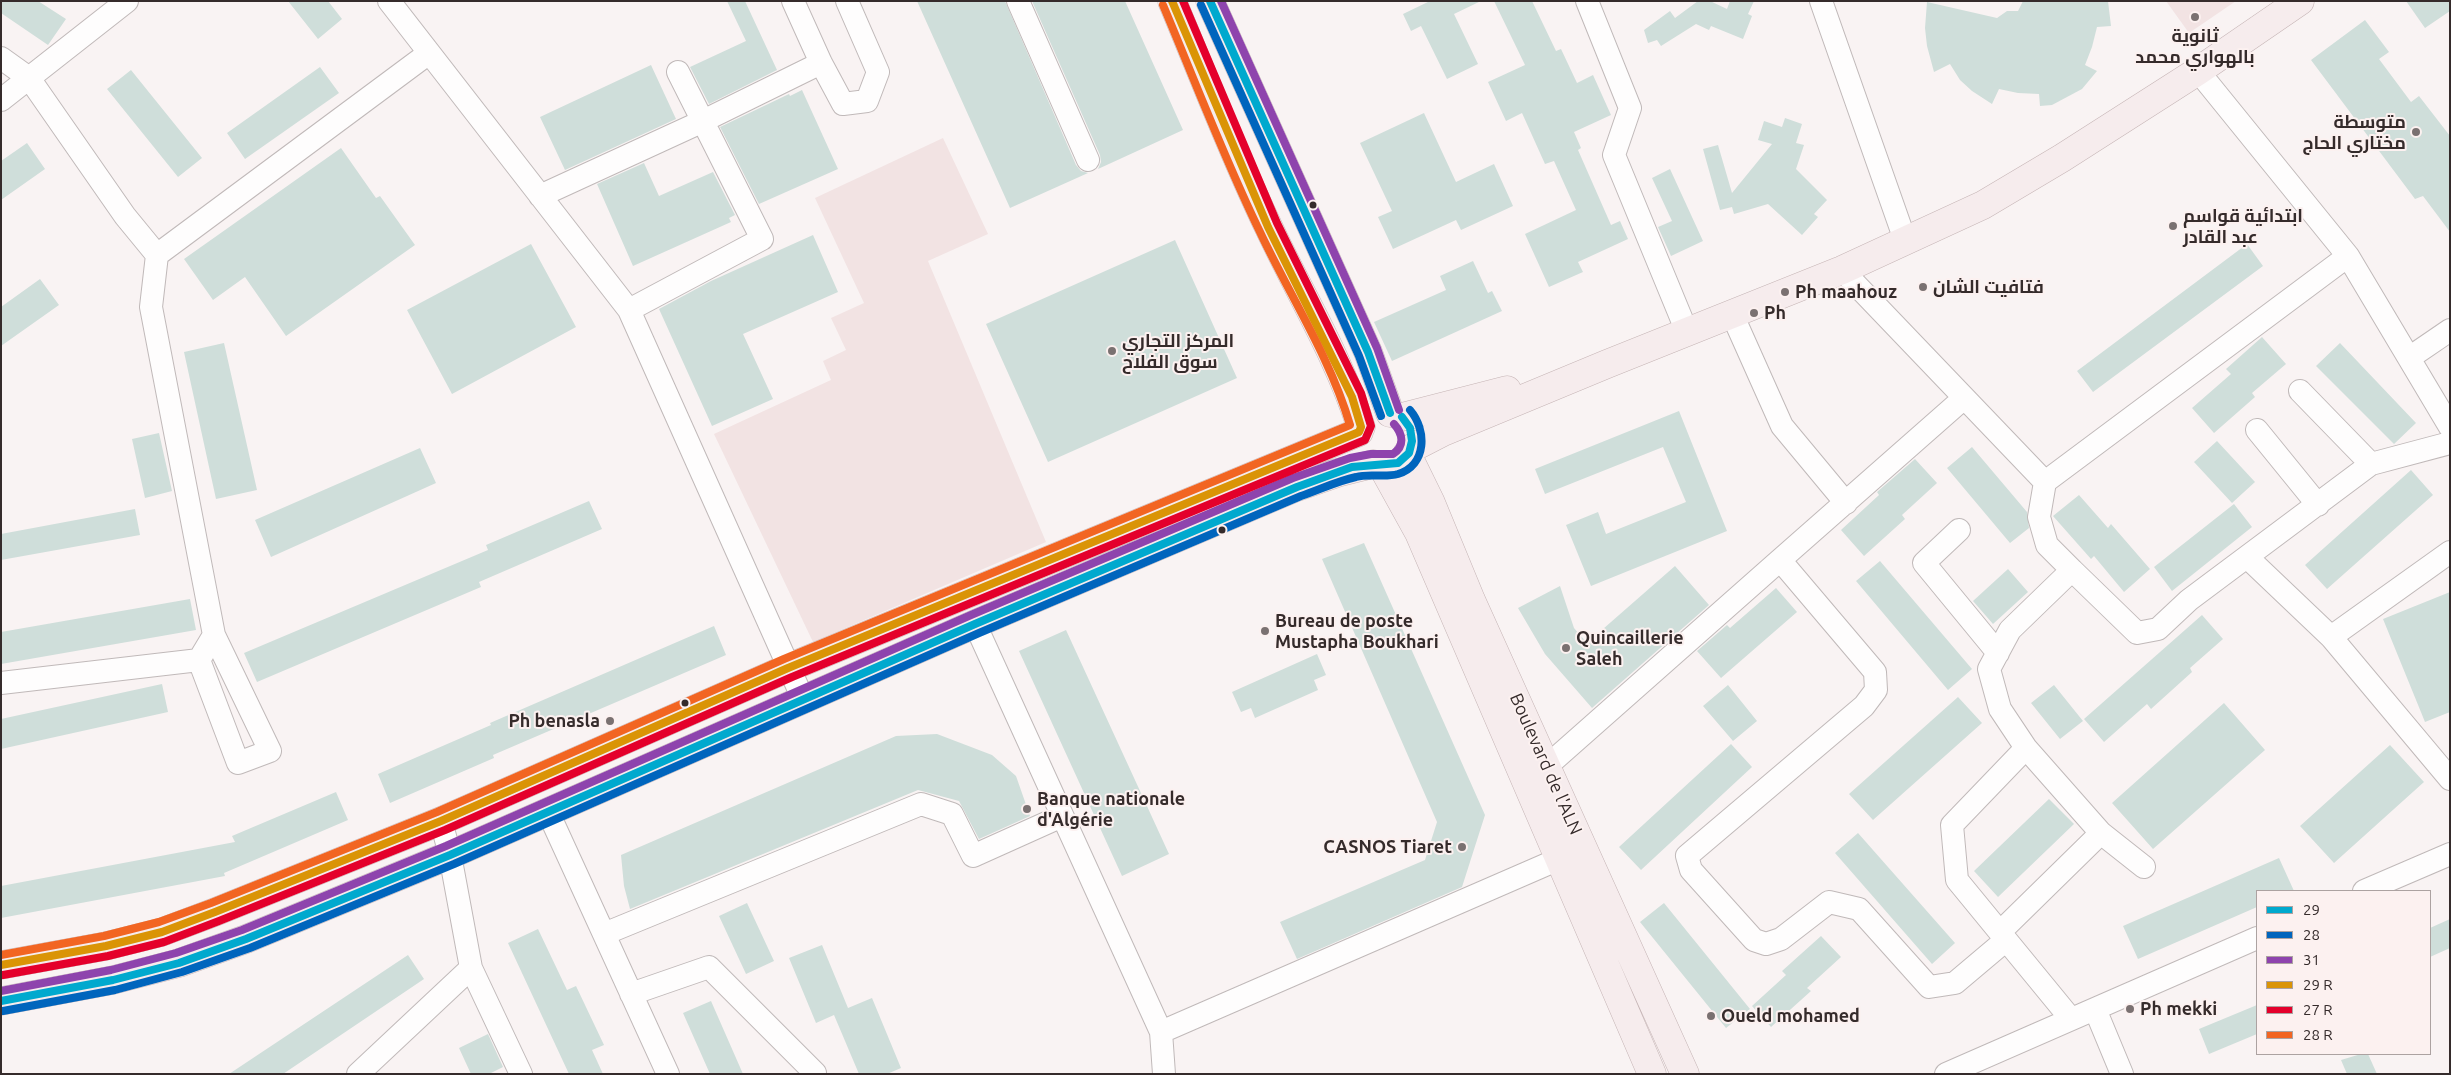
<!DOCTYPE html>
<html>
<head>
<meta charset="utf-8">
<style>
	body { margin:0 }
	#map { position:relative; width:2451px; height:1075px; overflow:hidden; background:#f9f3f3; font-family:Ubuntu,sans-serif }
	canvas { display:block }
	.frame { position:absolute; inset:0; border:2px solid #352b2b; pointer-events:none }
	.legend { position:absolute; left:2256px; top:890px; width:175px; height:165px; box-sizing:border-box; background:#fcf1f0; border:1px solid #aca2a1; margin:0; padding:6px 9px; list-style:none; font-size:15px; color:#352b2b }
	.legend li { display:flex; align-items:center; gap:10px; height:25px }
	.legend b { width:25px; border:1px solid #aca2a1 }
</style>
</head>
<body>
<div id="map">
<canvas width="2451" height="1075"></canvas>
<div class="frame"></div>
<ul class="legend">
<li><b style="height:6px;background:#00a9ce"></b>29</li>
<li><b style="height:6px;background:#0065bd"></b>28</li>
<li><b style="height:6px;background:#8e44ad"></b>31</li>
<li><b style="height:6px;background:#da9406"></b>29 R</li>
<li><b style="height:6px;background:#e4002b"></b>27 R</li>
<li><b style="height:6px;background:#f26522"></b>28 R</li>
</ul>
</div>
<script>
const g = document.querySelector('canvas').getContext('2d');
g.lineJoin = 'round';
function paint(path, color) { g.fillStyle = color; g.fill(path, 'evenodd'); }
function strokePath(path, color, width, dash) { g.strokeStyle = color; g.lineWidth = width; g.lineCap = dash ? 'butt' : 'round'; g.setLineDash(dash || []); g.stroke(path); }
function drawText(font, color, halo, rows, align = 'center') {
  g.font = font + ' Ubuntu,Cairo,sans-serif'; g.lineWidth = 4; g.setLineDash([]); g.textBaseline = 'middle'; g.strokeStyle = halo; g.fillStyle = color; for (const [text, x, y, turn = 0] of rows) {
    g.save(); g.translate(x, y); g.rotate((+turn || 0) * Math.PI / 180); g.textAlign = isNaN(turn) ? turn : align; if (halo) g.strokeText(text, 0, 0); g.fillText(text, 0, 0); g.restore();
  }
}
paint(new Path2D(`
	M2166 1H2236L2189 33Z
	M943 138 988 234 928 261 1046 542 813 642 714 434 831 380 823 361 846 350 831 318 864 303 815 198Z`), '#f2e3e3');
paint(new Path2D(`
	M1 1H38L66 19 48 45 1 13Z
	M288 1H328L342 19 318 39Z
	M727 1H745L777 70 709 104 690 67 746 41Z
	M917 1H1005L1076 165 1081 171 1088 173 1010 208Z
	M1032 1H1125L1183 130 1098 169 1101 162 1100 155Z
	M1430 1H1481L1454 14 1478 64 1447 79 1421 26 1411 31 1403 14Z
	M1494 1H1532L1556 51 1561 49 1577 83 1593 75 1611 115 1574 132 1581 148 1578 150 1611 225 1620 221 1628 239 1578 262 1583 272 1549 287 1525 234 1576 210 1554 161 1545 164 1522 113 1506 121 1488 82 1525 65Z
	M1698 1H1710L1727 9 1730 1H1754L1748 14 1752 16 1743 39 1711 26 1709 30 1696 24 1661 46 1657 40 1648 43 1644 30 1670 11 1675 18Z
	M2023 1H2108L2111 26 2097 27 2092 47 2085 65 2097 71 2082 89 2052 105 2040 106 2039 94 2018 93 1999 89 1992 104 1972 91 1960 80 1950 64 1934 72 1927 46 1925 28 1927 2 1997 18 2007 11H2018Z
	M2406 1H2450V11L2425 28Z
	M2365 20 2389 52 2379 59 2411 102 2419 96 2450 136V232L2423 196 2415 199 2311 60Z
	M651 65 676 119 565 170 540 117Z
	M320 67 339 93 245 159 227 133Z
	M131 70 202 158 178 177 107 89Z
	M802 90 838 169 759 204 720 127 789 94 790 96Z
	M1424 113 1456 182 1494 164 1513 206 1461 230 1456 220 1393 249 1378 217 1392 211 1360 143Z
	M1785 118 1802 124 1796 143 1804 145 1796 169 1827 200 1814 214 1818 217 1802 235 1768 204 1734 214 1732 207 1720 210 1703 149 1718 145 1732 193 1772 144 1758 140 1764 121 1782 127Z
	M27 143 45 169 1 200V161Z
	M341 148 376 198 380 196 415 245 286 336 245 277 213 300 184 259Z
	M644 163 659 196 713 172 735 215 729 218 731 222 633 266 597 184Z
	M1670 169 1703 241 1671 256 1658 227 1672 221 1652 178Z
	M813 235 838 292 743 334 773 399 712 426 659 309 711 281Z
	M1175 240 1237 378 1048 462 986 324Z
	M531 244 576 327 452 394 407 310Z
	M2247 244 2263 266 2093 392 2077 371Z
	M1473 261 1488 293 1492 291 1502 311 1392 361 1374 322 1446 290 1440 276Z
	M40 279 59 305 1 346V307Z
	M2262 337 2286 364 2252 393 2255 397 2214 433 2192 408 2231 374 2226 369Z
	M224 343 257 490 216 499 184 352Z
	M2340 343 2416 423 2394 444 2316 366Z
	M1679 411 1727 531 1591 586 1566 525 1598 512 1606 534 1686 502 1663 447 1545 494 1535 469Z
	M159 433 172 491 145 498 132 439Z
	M2217 441 2255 482 2232 503 2194 462Z
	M1972 447 2027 512 2029 528 2010 543 1947 468Z
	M420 448 436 483 271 557 255 520Z
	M1915 459 1937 483 1902 515 1905 519 1864 556 1841 530 1879 495 1877 492Z
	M2411 470 2433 495 2327 589 2305 565Z
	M2079 495 2108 528 2111 524 2150 569 2124 592 2094 556 2091 559 2053 516Z
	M589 501 602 529 479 582 481 587 257 682 244 653 488 550 486 545Z
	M2234 504 2252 527 2172 591 2154 567Z
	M135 509 140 535 1 560V534Z
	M1364 543 1485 815 1462 887 1297 959 1280 922 1425 860 1437 822 1322 559Z
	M1880 561 1972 669 1948 690 1856 581Z
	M1675 566 1709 605 1592 708 1545 654 1518 608 1560 586 1574 628 1587 643Z
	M2008 569 2028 592 1993 624 1973 601Z
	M1776 588 1797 612 1721 678 1697 651 1727 625 1730 628Z
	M2450 592V712L2425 722 2383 619Z
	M190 599 196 630 1 664V632Z
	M2202 615 2223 639 2190 668 2192 672 2151 709 2147 704 2104 742 2084 719Z
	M714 626 726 655 493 755 494 758 390 803 378 774 491 725 490 723Z
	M1066 630 1169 854 1122 876 1019 651Z
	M1317 654 1326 675 1314 680 1318 690 1255 718 1251 708 1241 712 1232 692Z
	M162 684 168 712 1 749V719Z
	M1728 685 1757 721 1733 741 1703 706Z
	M2054 685 2083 721 2060 739 2031 703Z
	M1958 697 1982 723 1873 820 1849 794Z
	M2224 703 2265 750 2153 849 2112 803Z
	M937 734 992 755 1016 776 1030 816 979 839 959 801 918 790 630 909 624 886 621 855 896 736Z
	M1731 744 1752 767 1641 870 1619 847Z
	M2390 745 2424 782 2334 863 2300 826Z
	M336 792 348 820 224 873 225 876 1 918V886L235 842 232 836Z
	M2049 799 2074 824 1998 897 1974 871Z
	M1858 833 1955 943 1932 964 1835 853Z
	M2279 858 2294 891H2257V907L2138 959 2123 926Z
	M747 903 774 961 746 974 719 916Z
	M1664 903 1750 1009 1726 1028 1640 922Z
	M2450 919V948L2430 957V928Z
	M538 929 567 990 576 986 604 1045 592 1050 603 1074H569L508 943Z
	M1821 936 1841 957 1807 988 1811 991 1771 1027 1752 1006 1786 975 1782 971Z
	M822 945 848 1008 872 998 901 1068 887 1074H859L834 1015 816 1023 789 958Z
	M408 955 424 979 283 1074H229Z
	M711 1001 743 1074H710L683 1013Z
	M2257 1005V1034L2209 1054 2199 1029Z
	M488 1034 503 1067 489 1074H471L459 1048Z
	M2361 1054H2368L2377 1074H2347L2341 1060Z`), '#cfdeda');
const minor = new Path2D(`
	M389 1 629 310 803 699
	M793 1 821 63 843 104 867 101 878 72 847 1
	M1018 1 1088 160
	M1587 1 1630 108 1614 155 1687 332
	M1821 1 1905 240
	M1 58 29 78 125 216 157 255 151 307 214 635 270 751 238 763 199 660 214 635
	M2198 71 2348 256 2450 427
	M1 100 127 1
	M540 196 701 122 821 63
	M157 255 429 53
	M1842 270 2045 482 2348 256
	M629 310 762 239 678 72
	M1732 314 1782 426 1846 503
	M2409 358 2450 330
	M1964 398 1780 560 1875 672 1876 690 1864 706 1687 856 1691 870 1754 940 1766 944 1781 939 1829 902 1859 909 1929 987 1955 983 2006 940
	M2257 430 2318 505
	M2371 464 2450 443
	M2045 482 2039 517 2047 545 2072 570
	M1959 530 1924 563 1998 653
	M2248 558 2331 637 2450 779
	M975 624 1161 1032 1164 1074
	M2331 637 2450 552
	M1 683 199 660
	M2026 748 1952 825 1957 880 2071 1019
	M1547 766 1780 560
	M548 812 668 1074
	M441 821 450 855 471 968 521 1074
	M2144 867 2101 833 2026 748 2000 709 1989 669 2010 630 2072 570 2137 633 2158 629 2189 600 2371 464 2300 391
	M2364 891 2450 854
	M2000 932 2101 833
	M604 934 921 804 952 814 973 856 1062 816
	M631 994 709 967 815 1073
	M2095 1009 2122 1074
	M1161 1032 1559 859
	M358 1074 471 968
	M1946 1074 2257 938`);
const major = new Path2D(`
	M1172 1C1204 77 1233 154 1269 228 1300 294 1339 357 1361 427
	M1210 1 1368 352 1390 413
	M1402 417 1507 390
	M1410 449 1443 432 1607 364 1842 270 1983 205 2062 158 2198 71 2300 1
	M1407 454 1431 503 1471 600 1685 1074
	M1382 466 1419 533 1652 1074
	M1 965 106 946 162 932 215 912 441 821 788 668 1359 432
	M1 1001 113 980 179 963 246 939 450 855 975 624 1297 487 1337 473 1373 464`);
strokePath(minor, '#c0b9b9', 24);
strokePath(major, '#c5b4b5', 29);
strokePath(minor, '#fefdfd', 22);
strokePath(major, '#f6eced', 28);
strokePath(new Path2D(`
	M1210 1 1368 352 1390 413
	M1 1001 113 980 179 963 246 939 450 855 975 624 1297 487 1352 467 1398 463 1409 453 1412 441 1410 428 1402 417`), '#00a9ce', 8);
strokePath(new Path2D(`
	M1201 5 1359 356 1381 416
	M3 1011 115 990 182 972 250 948 454 864 979 633 1301 496C1319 490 1337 481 1356 477 1370 473 1384 478 1398 474 1427 465 1427 430 1410 410`), '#0065bd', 8);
strokePath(new Path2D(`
	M1221 1 1377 348 1399 410
	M1 991 111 970 176 953 242 930 446 846 971 615 1293 478 1350 458 1371 454H1393C1405 446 1403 434 1394 424`), '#8e44ad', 8);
strokePath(new Path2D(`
	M1 965 106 946 162 932 215 912 441 821 788 668 1359 432 1361 427 1352 397 1268 227 1172 1`), '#da9406', 8);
strokePath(new Path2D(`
	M3 975 108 956 164 942 219 921 445 830 792 677 1365 440 1371 426 1361 393 1277 223 1183 1`), '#e4002b', 8);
strokePath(new Path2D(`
	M1 955 104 936 159 922 211 903 437 812 784 659 1350 425C1330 357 1290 296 1260 232 1224 158 1195 81 1163 5`), '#f26522', 8);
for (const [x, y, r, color] of [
	[2195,17,5,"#7a7171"],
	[2416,132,5,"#7a7171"],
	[1313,205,4.5,"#352b2b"],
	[2173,226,5,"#7a7171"],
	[1923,287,5,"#7a7171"],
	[1785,292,5,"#7a7171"],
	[1754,313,5,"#7a7171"],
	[1112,351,5,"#7a7171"],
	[1222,530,4.5,"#352b2b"],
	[1265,631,5,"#7a7171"],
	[1566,648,5,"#7a7171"],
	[685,703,4.5,"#352b2b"],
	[610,721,5,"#7a7171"],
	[1027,809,5,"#7a7171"],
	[1462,847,5,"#7a7171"],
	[2130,1009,5,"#7a7171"],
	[1711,1016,5,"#7a7171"]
]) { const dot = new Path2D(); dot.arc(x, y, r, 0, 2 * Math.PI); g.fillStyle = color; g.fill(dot); strokePath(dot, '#fcf1f0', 2); }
drawText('bold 18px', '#352b2b', '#fcf1f0', [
	["ثانوية",2195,36,"center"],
	["بالهواري محمد",2195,57,"center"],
	["متوسطة",2406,122,"right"],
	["مختاري الحاج",2406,143,"right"],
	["ابتدائية قواسم",2183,216],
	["عبد القادر",2183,237],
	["فتافيت الشان",1933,287],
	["Ph maahouz",1795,292],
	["Ph",1764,313],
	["المركز التجاري",1122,341],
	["سوق الفلاح",1122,362],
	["Bureau de poste",1275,621],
	["Mustapha Boukhari",1275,642],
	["Quincaillerie",1576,638],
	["Saleh",1576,659],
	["Ph benasla",600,721,"right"],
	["Banque nationale",1037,799],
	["d'Algérie",1037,820],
	["CASNOS Tiaret",1452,847,"right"],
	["Ph mekki",2140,1009],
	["Oueld mohamed",1721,1016]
], 'left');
drawText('18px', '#352b2b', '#fcf1f0', [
	["Boulevard de l'ALN",1546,764,66]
]);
</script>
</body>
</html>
